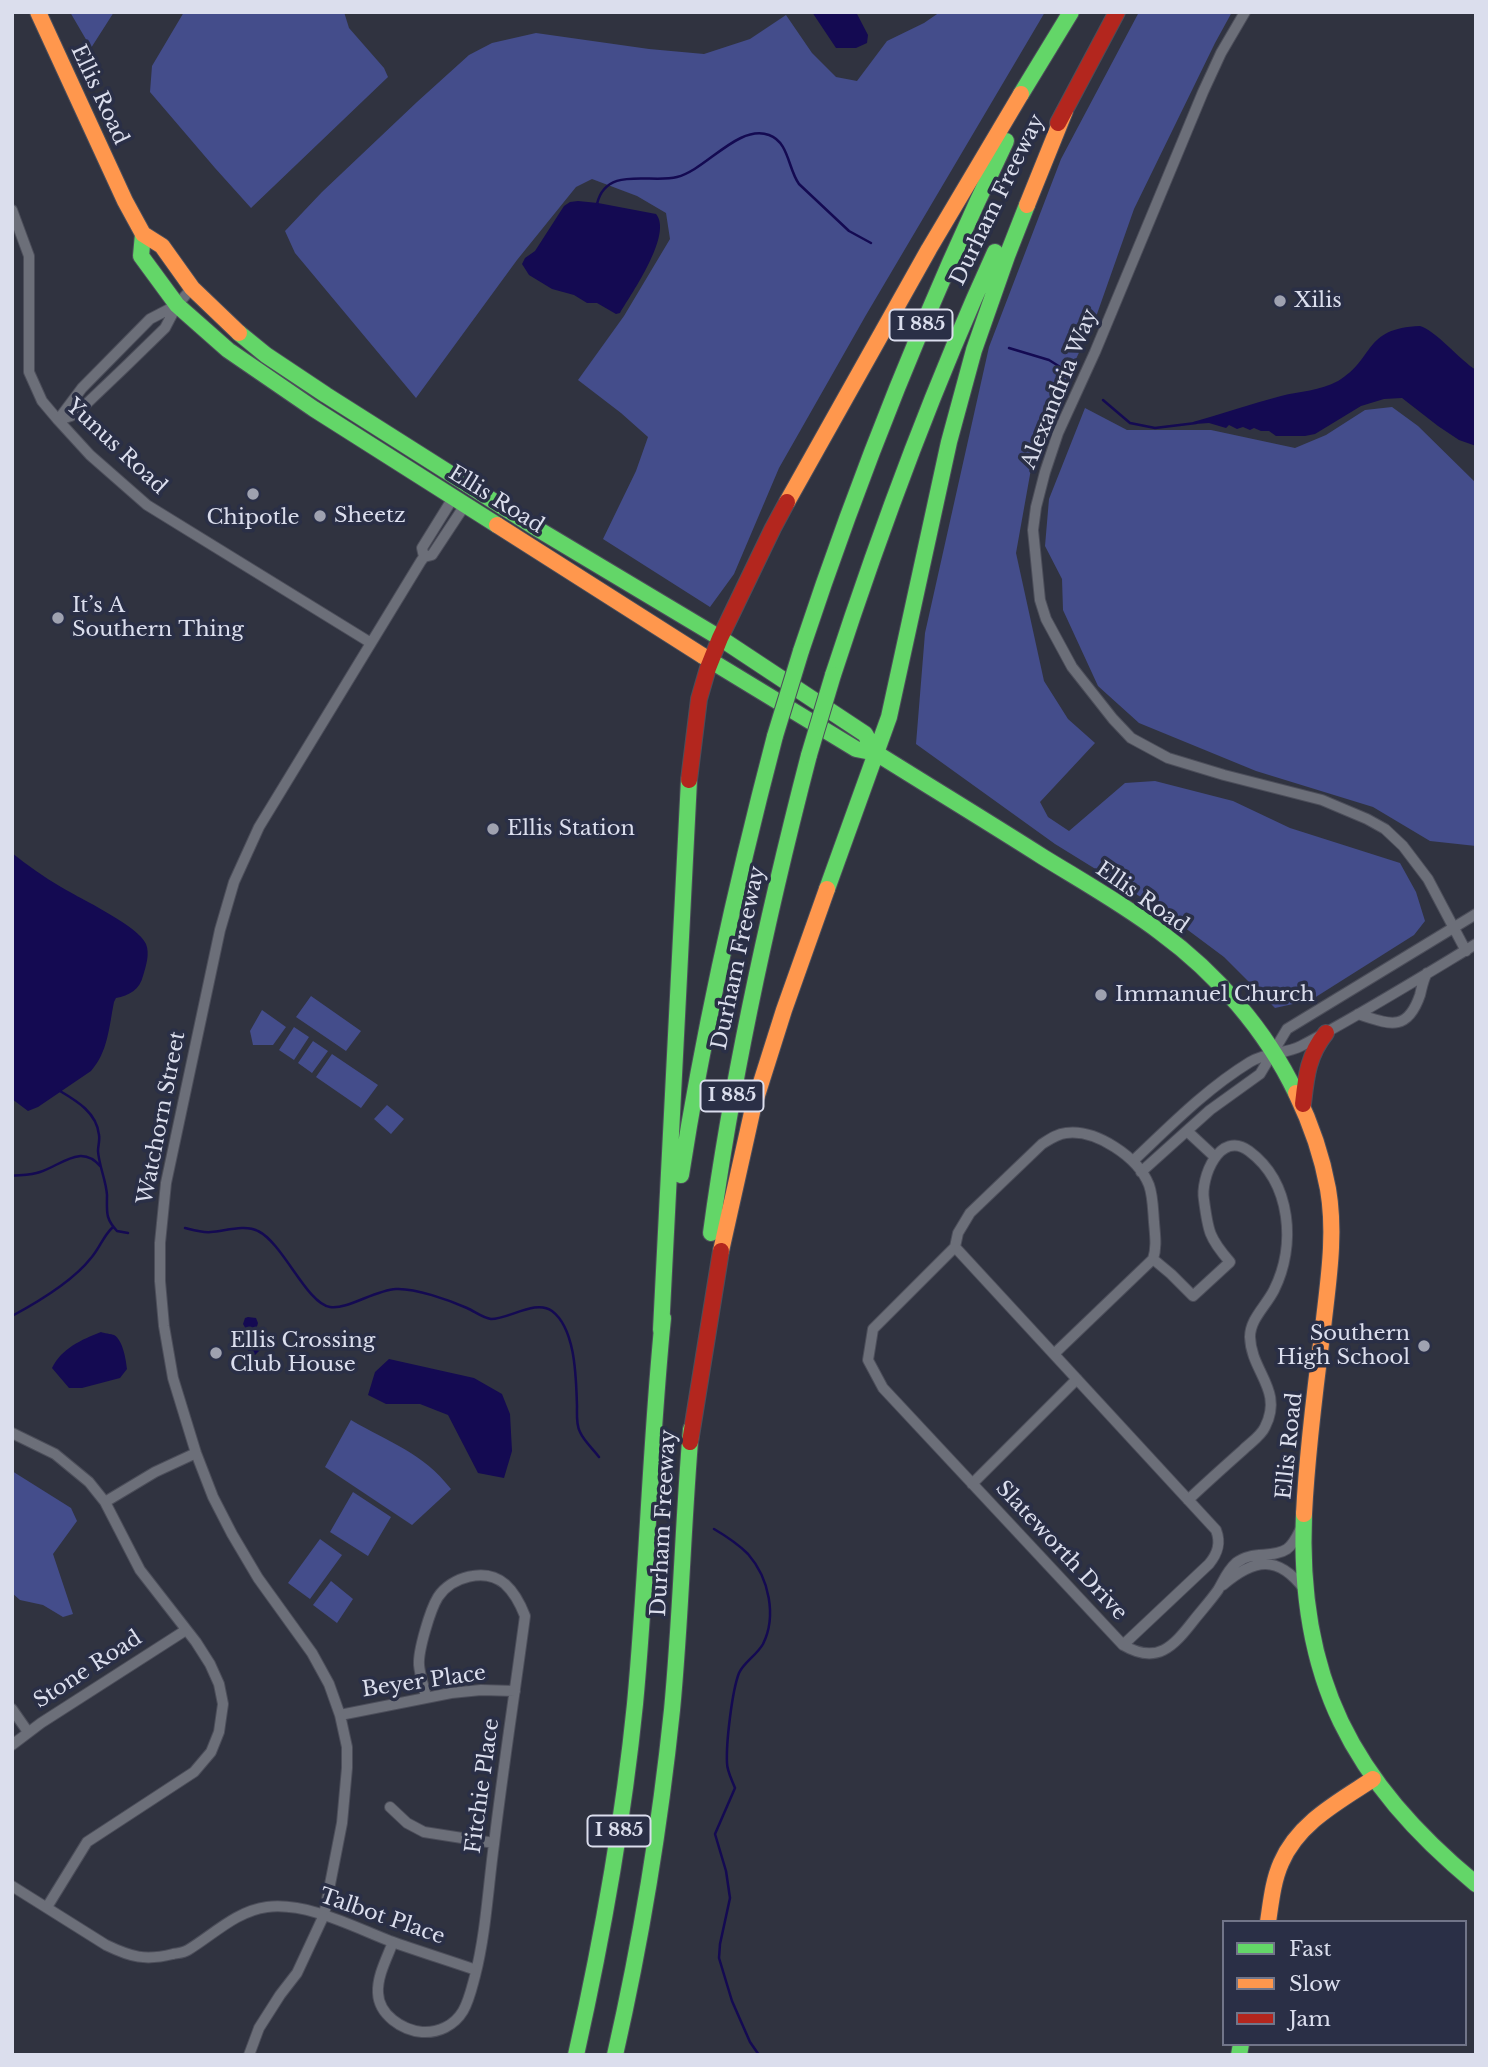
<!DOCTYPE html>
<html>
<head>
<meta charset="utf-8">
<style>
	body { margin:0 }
	#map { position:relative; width:1488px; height:2067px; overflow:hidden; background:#303340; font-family:"Libre Baskerville",serif }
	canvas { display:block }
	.frame { position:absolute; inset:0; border:14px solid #dbdeed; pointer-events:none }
	.legend { position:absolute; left:1222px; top:1920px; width:245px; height:126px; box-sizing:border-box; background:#2a2f46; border:2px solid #717589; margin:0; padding:9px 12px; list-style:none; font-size:21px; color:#dbdeed }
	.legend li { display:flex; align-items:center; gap:14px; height:35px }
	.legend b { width:35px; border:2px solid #717589 }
</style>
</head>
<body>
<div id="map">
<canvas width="1488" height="2067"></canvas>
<div class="frame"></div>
<ul class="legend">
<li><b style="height:9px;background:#63d668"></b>Fast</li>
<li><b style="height:9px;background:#ff974d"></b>Slow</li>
<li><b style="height:9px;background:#b3261e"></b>Jam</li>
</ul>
</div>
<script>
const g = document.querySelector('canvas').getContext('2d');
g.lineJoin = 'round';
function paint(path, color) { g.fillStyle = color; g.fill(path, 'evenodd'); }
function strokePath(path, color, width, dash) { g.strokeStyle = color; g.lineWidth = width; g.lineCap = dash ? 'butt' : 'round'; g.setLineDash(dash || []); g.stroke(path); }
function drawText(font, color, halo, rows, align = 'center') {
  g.font = font + ' "Libre Baskerville",serif'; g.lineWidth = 7; g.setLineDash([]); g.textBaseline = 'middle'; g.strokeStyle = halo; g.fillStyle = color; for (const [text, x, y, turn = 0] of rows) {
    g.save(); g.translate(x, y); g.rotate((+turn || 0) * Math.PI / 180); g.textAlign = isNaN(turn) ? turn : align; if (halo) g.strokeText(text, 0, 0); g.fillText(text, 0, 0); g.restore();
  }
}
paint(new Path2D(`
	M70 12H114L91 48Z
	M184 12H344L349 28 384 68 388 77 251 208 215 168 150 92 152 66Z
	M940 12H1045L866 315 779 468 734 574 710 607 603 539 636 471 648 437 621 413 578 380 624 316 670 239 666 213 637 196 592 179 576 187 517 260 416 398 295 253 285 231 322 192 417 102 469 55 492 43 536 33 649 49 704 54 750 39 786 15 812 53 836 77 857 81 887 41 924 23Z
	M1139 12H1232L1215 43 1134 209 1097 314 1055 404 1031 469 1016 553 1044 681 1068 719 1095 743 1040 802 1048 817 1069 831 1125 783 1155 781 1233 801 1290 828 1400 863 1416 892 1425 921 1414 935 1311 1000 1275 1008 1224 957 1157 907 1055 844 916 744 925 633 989 347 1061 159Z
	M1392 407 1418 426 1476 483V846L1430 841 1373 807 1256 771 1139 723 1098 686 1063 610 1062 579 1045 546 1049 499 1085 408 1127 430H1211L1295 448 1326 435 1365 410Z
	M311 996 361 1031 346 1051 296 1017Z
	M262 1010 286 1027 273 1045H253L250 1031Z
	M294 1027 309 1037 294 1060 279 1050Z
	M313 1041 328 1051 312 1073 298 1063Z
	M332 1054 378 1085 361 1108 316 1077Z
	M387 1105 404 1119 391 1134 374 1119Z
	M351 1420C390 1443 422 1452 451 1489L412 1525 325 1467Z
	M12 1471 71 1508 77 1521 53 1554 73 1614 63 1617 43 1605 20 1600 12 1593Z
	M353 1492 391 1517 368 1556 330 1532Z
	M320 1539 342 1555 310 1599 288 1583Z
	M331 1581 353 1599 337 1623 313 1605Z`), '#444d8b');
paint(new Path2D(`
	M812 12H856L868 35 867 43 856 48H836Z
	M578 201 598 203 656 214C673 234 632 293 620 313L616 314 597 303H587L574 295 552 289 529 275 522 264 525 258 535 251 564 206 570 202Z
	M1420 326C1434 329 1461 361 1476 370V446L1459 440 1438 426 1402 398 1384 399 1361 406 1315 434 1305 436H1276L1269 431H1261L1254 428 1250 430 1243 427 1237 429 1229 425 1226 428 1209 423 1195 424 1193 422C1221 414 1251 404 1281 396 1300 391 1320 391 1338 381 1375 359 1363 328 1420 326Z
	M12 853C27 865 44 877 61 887 79 898 139 926 146 944 150 954 146 966 143 976 140 989 129 996 116 998L114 1002C109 1027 108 1052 91 1071L38 1107 28 1111 12 1099Z
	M248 1317 256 1318 258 1323 256 1330H260L261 1340 257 1341 261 1349 255 1355 248 1351 250 1336 243 1324 245 1318Z
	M101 1332C103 1333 112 1334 114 1335 123 1340 126 1360 127 1369L120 1378 82 1388H69L52 1368C62 1348 81 1340 101 1332Z
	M389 1359 474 1378 502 1394 510 1414 512 1451 504 1478 478 1473 448 1415 420 1404H386L368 1395 375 1372Z`), '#140a52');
strokePath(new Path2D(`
	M597 204C606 165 651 184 677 177 706 170 738 124 769 135 789 142 788 169 799 184L849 231 871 243
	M1009 348 1049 360 1065 370
	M1103 400 1130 423 1155 428 1196 423
	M60 1091C77 1101 97 1113 99 1135 100 1140 98 1146 98 1151 99 1166 106 1180 107 1195 107 1212 105 1218 117 1231L128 1233
	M12 1176C21 1175 32 1175 40 1172 62 1165 81 1143 101 1167
	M185 1228C193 1230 203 1233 211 1232 225 1231 245 1224 258 1231 283 1243 307 1304 330 1307 347 1310 375 1290 396 1289 415 1288 449 1300 467 1308 474 1311 483 1318 491 1319 509 1319 536 1299 552 1311 576 1329 576 1379 577 1406 577 1414 576 1425 580 1432 584 1441 593 1449 599 1457
	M12 1316C38 1302 73 1281 91 1258 100 1248 103 1236 113 1227
	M714 1529C726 1536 738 1544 748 1554 769 1578 777 1616 763 1644 757 1655 744 1662 739 1673 732 1691 726 1743 727 1763 727 1771 732 1780 735 1788L715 1834 726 1871 730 1898 720 1944 719 1958 732 2001 750 2042 759 2055`), '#140a52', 2.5);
const street = new Path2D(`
	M1245 12 1221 53 1203 92 1095 352 1058 433 1045 472 1036 507 1033 530 1040 600 1046 619 1072 667 1113 719 1131 738 1168 758 1224 775 1322 800 1367 819 1385 829 1403 846 1428 879 1466 951
	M12 210 29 256V372L42 401 58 420 90 455 147 505 371 643
	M58 420 71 416 82 408 125 367 165 328 177 305 192 288
	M58 420 82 388 150 319 177 305
	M424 557 422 548 453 498
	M1358 1014C1389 1024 1407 1033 1420 995 1422 987 1423 980 1427 973
	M1187 1131 1215 1157
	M1133 1161C1170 1126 1206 1089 1250 1062 1266 1052 1286 1054 1301 1046 1360 1015 1418 979 1476 944
	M1141 1172 1210 1110 1260 1074 1287 1029 1476 914
	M955 1247 873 1329 868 1360 883 1388 1123 1645C1157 1665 1173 1647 1194 1620 1202 1610 1211 1600 1218 1590 1224 1580 1227 1571 1236 1563 1252 1550 1272 1559 1287 1549 1295 1543 1298 1534 1302 1526
	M955 1247 1216 1530C1221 1543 1218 1553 1209 1564L1123 1645
	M955 1247 958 1233 970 1213 1042 1144C1050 1139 1057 1134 1066 1133 1096 1129 1138 1157 1149 1185 1153 1196 1153 1210 1154 1222 1155 1235 1157 1247 1153 1259L1055 1353
	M1153 1259 1171 1274 1193 1296 1230 1262C1209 1238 1208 1231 1204 1200 1200 1178 1220 1129 1249 1151 1292 1183 1296 1246 1274 1290 1266 1306 1250 1319 1250 1337 1251 1372 1284 1390 1265 1427 1261 1436 1250 1443 1243 1450 1225 1466 1206 1483 1188 1500
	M12 1433 55 1454 89 1482 105 1502 140 1570 196 1642 210 1664 219 1684 223 1704 219 1732 211 1752 194 1772 87 1842 47 1907
	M972 1484 1077 1379
	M105 1502 155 1472 196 1453
	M1223 1585C1255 1558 1278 1555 1304 1589
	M12 1709 28 1732
	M340 1715 451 1693 481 1690 515 1691
	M12 1745 41 1723 186 1630
	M390 1807 407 1823 424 1832 494 1843
	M12 1886 106 1945C131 1957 145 1961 173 1954 178 1953 183 1953 188 1950 213 1935 236 1911 267 1907 307 1902 354 1927 390 1941 418 1951 447 1960 476 1970
	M393 1942C387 1958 377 1976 378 1993 379 2015 402 2030 422 2032 438 2033 454 2026 463 2011 469 2001 472 1987 475 1976 486 1933 488 1888 494 1844 503 1768 515 1692 525 1616 520 1603 515 1593 505 1584 485 1567 451 1577 438 1597 430 1610 418 1651 419 1665 420 1676 424 1687 426 1697
	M249 2055 259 2028 280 1995 297 1973 324 1915 342 1823 347 1768V1747L340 1715 329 1684 312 1653 258 1578 232 1534 213 1497 196 1453 173 1378 164 1326 160 1281V1243L166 1183 220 930 234 882 259 827 421 561 424 557 432 555 465 505`);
const fast = new Path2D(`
	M1021 94 1071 12
	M143 234 141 256 177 305 228 350 314 409 497 525
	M239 333 266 355 326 395 536 528 720 638 865 734 876 753
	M801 651C859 476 926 307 1006 141
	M703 656 856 749 876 753C932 788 988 822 1043 857 1082 881 1123 904 1160 932 1216 973 1266 1030 1296 1093
	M833 675C880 531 932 390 995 252
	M827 889 889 717 949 442 974 350 1007 256 1027 205
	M681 1175C704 1027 737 881 775 736
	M711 1233C733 1071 768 913 809 755
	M661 1330 689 780
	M1304 1514C1297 1678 1352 1781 1476 1884
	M576 2055C602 1939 623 1823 635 1704 647 1576 650 1447 663 1318
	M615 2055C641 1941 660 1826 672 1710 681 1616 683 1522 691 1429
	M1239 2055 1241 2044`);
const slow = new Path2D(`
	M38 12 125 201 143 234 162 246 192 288 239 333
	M1027 205 1065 111
	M787 502 929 249 1021 94
	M497 525 703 656
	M1296 1093C1311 1124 1322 1156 1328 1189 1336 1235 1328 1282 1323 1328 1315 1389 1307 1452 1304 1514
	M721 1251 753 1108 784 1010 827 889
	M1268 1922C1271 1902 1273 1881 1281 1863 1298 1823 1338 1802 1373 1779`);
const jam = new Path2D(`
	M1058 123 1117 12
	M689 780 699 699 708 668 720 638 773 528 787 502
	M1303 1104C1306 1077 1308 1055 1326 1033
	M690 1442 721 1251`);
strokePath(street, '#4c4e5a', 12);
strokePath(fast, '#4c4e5a', 18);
strokePath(slow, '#4c4e5a', 18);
strokePath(jam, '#4c4e5a', 18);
strokePath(street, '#6c6f79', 10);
strokePath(fast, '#63d668', 16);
strokePath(slow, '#ff974d', 16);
strokePath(jam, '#b3261e', 16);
const fastBridge = new Path2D(`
	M775 736 801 651
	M809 755 833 675`);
strokePath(fastBridge, '#4c4e5a', 18, []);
strokePath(fastBridge, '#63d668', 16);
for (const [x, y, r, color] of [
	[1280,301,7,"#9fa2b0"],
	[253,494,7,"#9fa2b0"],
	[320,516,7,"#9fa2b0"],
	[58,618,7,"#9fa2b0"],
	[493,829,7,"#9fa2b0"],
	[1101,995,7,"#9fa2b0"],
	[1424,1346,7,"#9fa2b0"],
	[216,1353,7,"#9fa2b0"]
]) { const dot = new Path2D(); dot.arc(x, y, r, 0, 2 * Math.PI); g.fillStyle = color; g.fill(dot); strokePath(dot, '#2a2f46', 2.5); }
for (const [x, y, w] of [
	[921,325,63],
	[732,1096,63],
	[619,1831,63]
]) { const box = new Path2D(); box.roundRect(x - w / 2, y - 15.5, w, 31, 5); g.fillStyle = '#2a2f46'; g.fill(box); strokePath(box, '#dbdeed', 2); }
drawText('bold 19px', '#dbdeed', null, [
	["I 885",921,325],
	["I 885",732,1096],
	["I 885",619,1831]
]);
drawText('21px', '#dbdeed', '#2a2f46', [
	["Ellis Road",99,95,65],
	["Durham Freeway",998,200,-64],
	["Alexandria Way",1060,389,-68],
	["Yunus Road",116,447,43],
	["Ellis Road",496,500,32],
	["Ellis Road",1142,898,35],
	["Durham Freeway",739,958,-78],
	["Watchorn Street",162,1118,-79],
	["Ellis Road",1290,1446,-84],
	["Durham Freeway",664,1523,-87],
	["Slateworth Drive",1061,1551,47],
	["Stone Road",88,1670,-33],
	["Beyer Place",424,1682,-8],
	["Fitchie Place",483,1786,-82],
	["Talbot Place",382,1917,19]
]);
drawText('21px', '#dbdeed', '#2a2f46', [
	["Xilis",1294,301],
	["Sheetz",334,516],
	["Chipotle",253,518,"center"],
	["It’s A",72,606],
	["Southern Thing",72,630],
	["Ellis Station",507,829],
	["Immanuel Church",1115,995],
	["Southern",1410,1334,"right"],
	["High School",1410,1358,"right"],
	["Ellis Crossing",230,1341],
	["Club House",230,1365]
], 'left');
</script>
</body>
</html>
